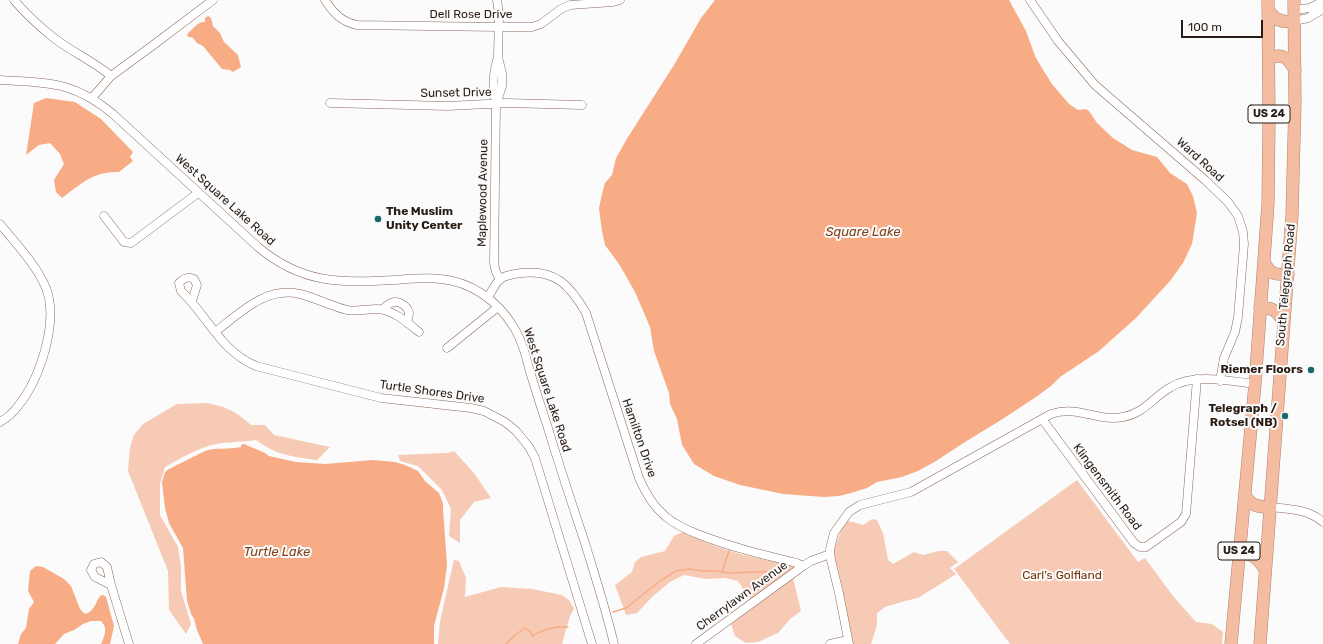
<!DOCTYPE html>
<html>
<head>
<meta charset="utf-8">
<style>
	body { margin:0 }
	#map { position:relative; width:1323px; height:644px; overflow:hidden; background:#fbfbfb; font-family:Rubik,sans-serif }
	canvas { display:block }
	.scale { position:absolute; left:1181px; top:20px; width:82px; height:18px; box-sizing:border-box; border:2px solid #291c15; border-top:0; padding-left:5px; font-size:12px; line-height:14px; white-space:nowrap; color:#291c15; -webkit-text-stroke:3px #fbfbfb; paint-order:stroke }
</style>
</head>
<body>
<div id="map">
<canvas width="1323" height="644"></canvas>
<div class="scale">100 m</div>
</div>
<script>
const g = document.querySelector('canvas').getContext('2d');
g.lineJoin = 'round';
function paint(path, color) { g.fillStyle = color; g.fill(path, 'evenodd'); }
function strokePath(path, color, width, dash) { g.strokeStyle = color; g.lineWidth = width; g.lineCap = dash ? 'butt' : 'round'; g.setLineDash(dash || []); g.stroke(path); }
function drawText(font, color, halo, rows, align = 'center') {
  g.font = font + ' Rubik,sans-serif'; g.lineWidth = 4; g.setLineDash([]); g.textBaseline = 'middle'; g.strokeStyle = halo; g.fillStyle = color; for (const [text, x, y, turn = 0] of rows) {
    g.save(); g.translate(x, y); g.rotate((+turn || 0) * Math.PI / 180); g.textAlign = isNaN(turn) ? turn : align; if (halo) g.strokeText(text, 0, 0); g.fillText(text, 0, 0); g.restore();
  }
}
paint(new Path2D(`
	M207 403C229 408 234 410 251 425H265L274 435 330 447 317 460C293 457 276 455 256 440 243 442 228 442 216 444 198 448 181 458 165 467L160 484V515L178 547 181 567V591L191 624 186 634 169 610 168 571 128 471 130 447 134 435 143 424 177 404Z
	M454 451 474 473 491 498 474 502 460 520V543L449 536 451 509 442 490 418 466 400 461 398 455 447 453Z
	M1077 480 1138 562 1145 558 1173 596 1196 622 1212 624 1223 632 1222 644H1010L954 569Z
	M872 519 877 520 883 533 888 560 893 564 914 552 923 555 939 551H947L958 562 950 568 956 574 918 598 905 601 885 607 877 613V625L871 644H851L842 585 835 558V547L842 527 847 521 853 522 863 525Z
	M683 532C713 548 759 560 792 565L795 568 751 600 738 581 725 578 706 579 684 575 670 582 653 596 637 613 626 615 615 585 632 572 635 562 641 557 665 551 674 536Z
	M454 560 459 561 466 578 465 597 501 587 532 589 562 595 569 600 574 609 570 616 562 644H438L440 621Z
	M793 578 801 611 790 619 778 633 758 642 746 643 735 636 731 624Z`), '#f6cab5');
paint(new Path2D(`
	M715 0H1009L1026 31 1035 56 1042 68 1052 84 1069 104 1078 110 1086 109 1089 111 1097 123 1113 138 1132 150 1157 157 1170 173 1187 184 1193 196 1197 213 1192 244 1183 263 1170 281 1136 318 1099 351 1060 377 1051 386 1036 397 1001 420 965 442 936 461 918 471 902 477 877 482 867 488 851 493 839 496 824 497 783 494 740 485 714 476 694 464 682 445 677 419 670 404 669 393 654 351 650 327 635 292 619 264 605 245 602 231 599 208 602 194 605 183 612 175 616 158 628 137 674 65 701 18Z
	M208 16 211 18 213 26 220 33 224 42 238 55 241 67 233 72 230 70 222 69 203 46 197 43 193 38 187 36 188 33C193 29 198 21 205 22V18Z
	M46 98 75 102 101 119 133 152 130 157 133 161 119 172C94 171 82 183 62 198L56 192 54 180 64 164 60 154 50 143 39 145 26 155 34 103Z
	M244 444 265 453 269 456 296 462 325 464 373 460 395 462 405 465 418 471 425 481 439 493 443 503V509L447 565 444 588 434 626V644H203L197 630 194 619 191 614 187 601 183 548 169 523 165 508 162 482 165 472 169 469 205 451C217 447 229 450 241 447V445Z
	M36 566 43 567 64 579 71 586 80 609 85 614C95 611 95 603 100 596L103 595 106 597 114 626 110 644H101C105 635 108 628 101 621H91L83 624 74 630 64 634 55 644H18L21 634 26 628 29 609 34 602 28 591 30 571Z`), '#f7ac85');
strokePath(new Path2D(`
	M722 572 729 551
	M613 612 626 608 660 581 676 571 689 569 702 571H716L729 573 779 571
	M506 644 515 635 525 628 531 632 532 636C543 630 555 626 568 627`), '#f7ac85', 1.5);
const minor = new Path2D(`
	M14 0C26 14 40 27 54 38 72 52 93 61 111 76
	M325 0C333 13 342 22 357 25L498 27H532L541 24 561 9 570 5 613 2 620 0
	M1030 0 1058 41 1095 85 1205 180 1228 202 1238 216 1243 232 1244 244 1238 317 1235 332 1224 358 1220 381
	M1294 10 1310 8 1323 1
	M1294 21 1308 18 1323 9
	M498 57C492 77 493 84 496 105L494 263 496 272 500 280
	M0 80C48 83 74 81 113 114L258 247C302 284 340 283 395 280 410 279 426 277 441 279 471 282 497 300 513 326 522 340 526 356 530 372 536 390 541 408 547 425 559 465 572 504 585 543 595 576 606 610 614 644
	M92 98 111 76 152 46 213 0
	M497 102 502 86V73L498 57 499 14 497 0
	M330 103 448 106 507 103 582 105
	M104 216 124 242 131 243 198 193
	M0 224C16 244 36 264 46 288 59 322 40 379 18 406 13 413 7 418 0 422
	M488 297C492 291 495 284 500 279 505 275 514 274 521 273 555 269 570 285 586 313L639 478C645 492 653 506 665 516 675 525 687 530 700 535 731 547 764 555 797 563L803 566
	M192 301 197 285 194 279C188 276 184 278 179 283L181 291C208 316 220 351 256 366L381 398 471 408 484 411 505 422 516 431 529 447 535 458 592 644
	M383 309C385 307 388 304 391 303 398 300 407 305 409 313 409 316 408 320 407 323
	M215 332C240 313 266 286 300 294 316 298 331 306 347 310 357 312 367 309 377 309 392 309 408 323 419 332
	M447 348 498 307
	M1042 419 1134 543 1140 547H1146L1181 522 1186 514 1197 379
	M1270 507C1289 509 1308 509 1323 522
	M111 585 95 577 91 570 94 564 101 562 107 567 111 585 129 644
	M696 644 803 566 811 561 830 554
	M830 644 848 640
	M849 644 839 593 831 560 830 549 834 533 849 512 860 505 911 492 1051 414C1080 405 1096 422 1123 417 1145 413 1153 397 1171 387 1194 373 1229 381 1255 384`);
const highway = new Path2D(`
	M1268 9C1273 20 1283 23 1294 21
	M1269 59C1282 52 1288 58 1295 70
	M1264 261C1270 275 1274 274 1288 275
	M1260 308C1272 307 1278 311 1283 322
	M1245 495C1251 506 1258 507 1270 507
	M1239 554C1253 552 1258 559 1265 569
	M1231 644 1255 384 1268 204 1269 120 1268 0
	M1260 644 1292 215 1295 101 1294 0`);
strokePath(minor, '#896858', 9);
strokePath(highway, '#ad846f', 13);
strokePath(minor, '#fff', 8);
strokePath(highway, '#f4bca0', 12);
for (const [x, y, r, color] of [
	[378,219,4,"#1a686a"],
	[1311,370,4,"#1a686a"],
	[1285,416,4,"#1a686a"]
]) { const dot = new Path2D(); dot.arc(x, y, r, 0, 2 * Math.PI); g.fillStyle = color; g.fill(dot); strokePath(dot, '#fbfbfb', 1.5); }
for (const [x, y, w] of [
	[1269,114,42],
	[1239,551,42]
]) { const box = new Path2D(); box.roundRect(x - w / 2, y - 9, w, 18, 3); g.fillStyle = '#fbfbfb'; g.fill(box); strokePath(box, '#291c15', 1); }
drawText('bold 11px', '#291c15', null, [
	["US 24",1269,114],
	["US 24",1239,551]
]);
drawText('12px', '#291c15', '#fbfbfb', [
	["Dell Rose Drive",471,15],
	["Sunset Drive",456,93,-1],
	["Ward Road",1200,160,42],
	["Maplewood Avenue",483,193,-89],
	["West Square Lake Road",225,200,42],
	["South Telegraph Road",1286,285,-85],
	["West Square Lake Road",547,390,72],
	["Turtle Shores Drive",432,392,8],
	["Hamilton Drive",639,438,71],
	["Klingensmith Road",1107,487,53],
	["Cherrylawn Avenue",742,596,-36]
]);
drawText('bold 12px', '#291c15', '#fbfbfb', [
	["The Muslim",386,212,"left"],
	["Unity Center",386,226,"left"],
	["Riemer Floors",1303,370],
	["Telegraph /",1277,409],
	["Rotsel (NB)",1277,423]
], 'right');
drawText('12px', '#753305', '#fbfbfb', [
	["Carl's Golfland",1062,576]
]);
drawText('italic 13px', '#833f17', '#fbfbfb', [
	["Square Lake",863,232],
	["Turtle Lake",277,552]
]);
</script>
</body>
</html>
